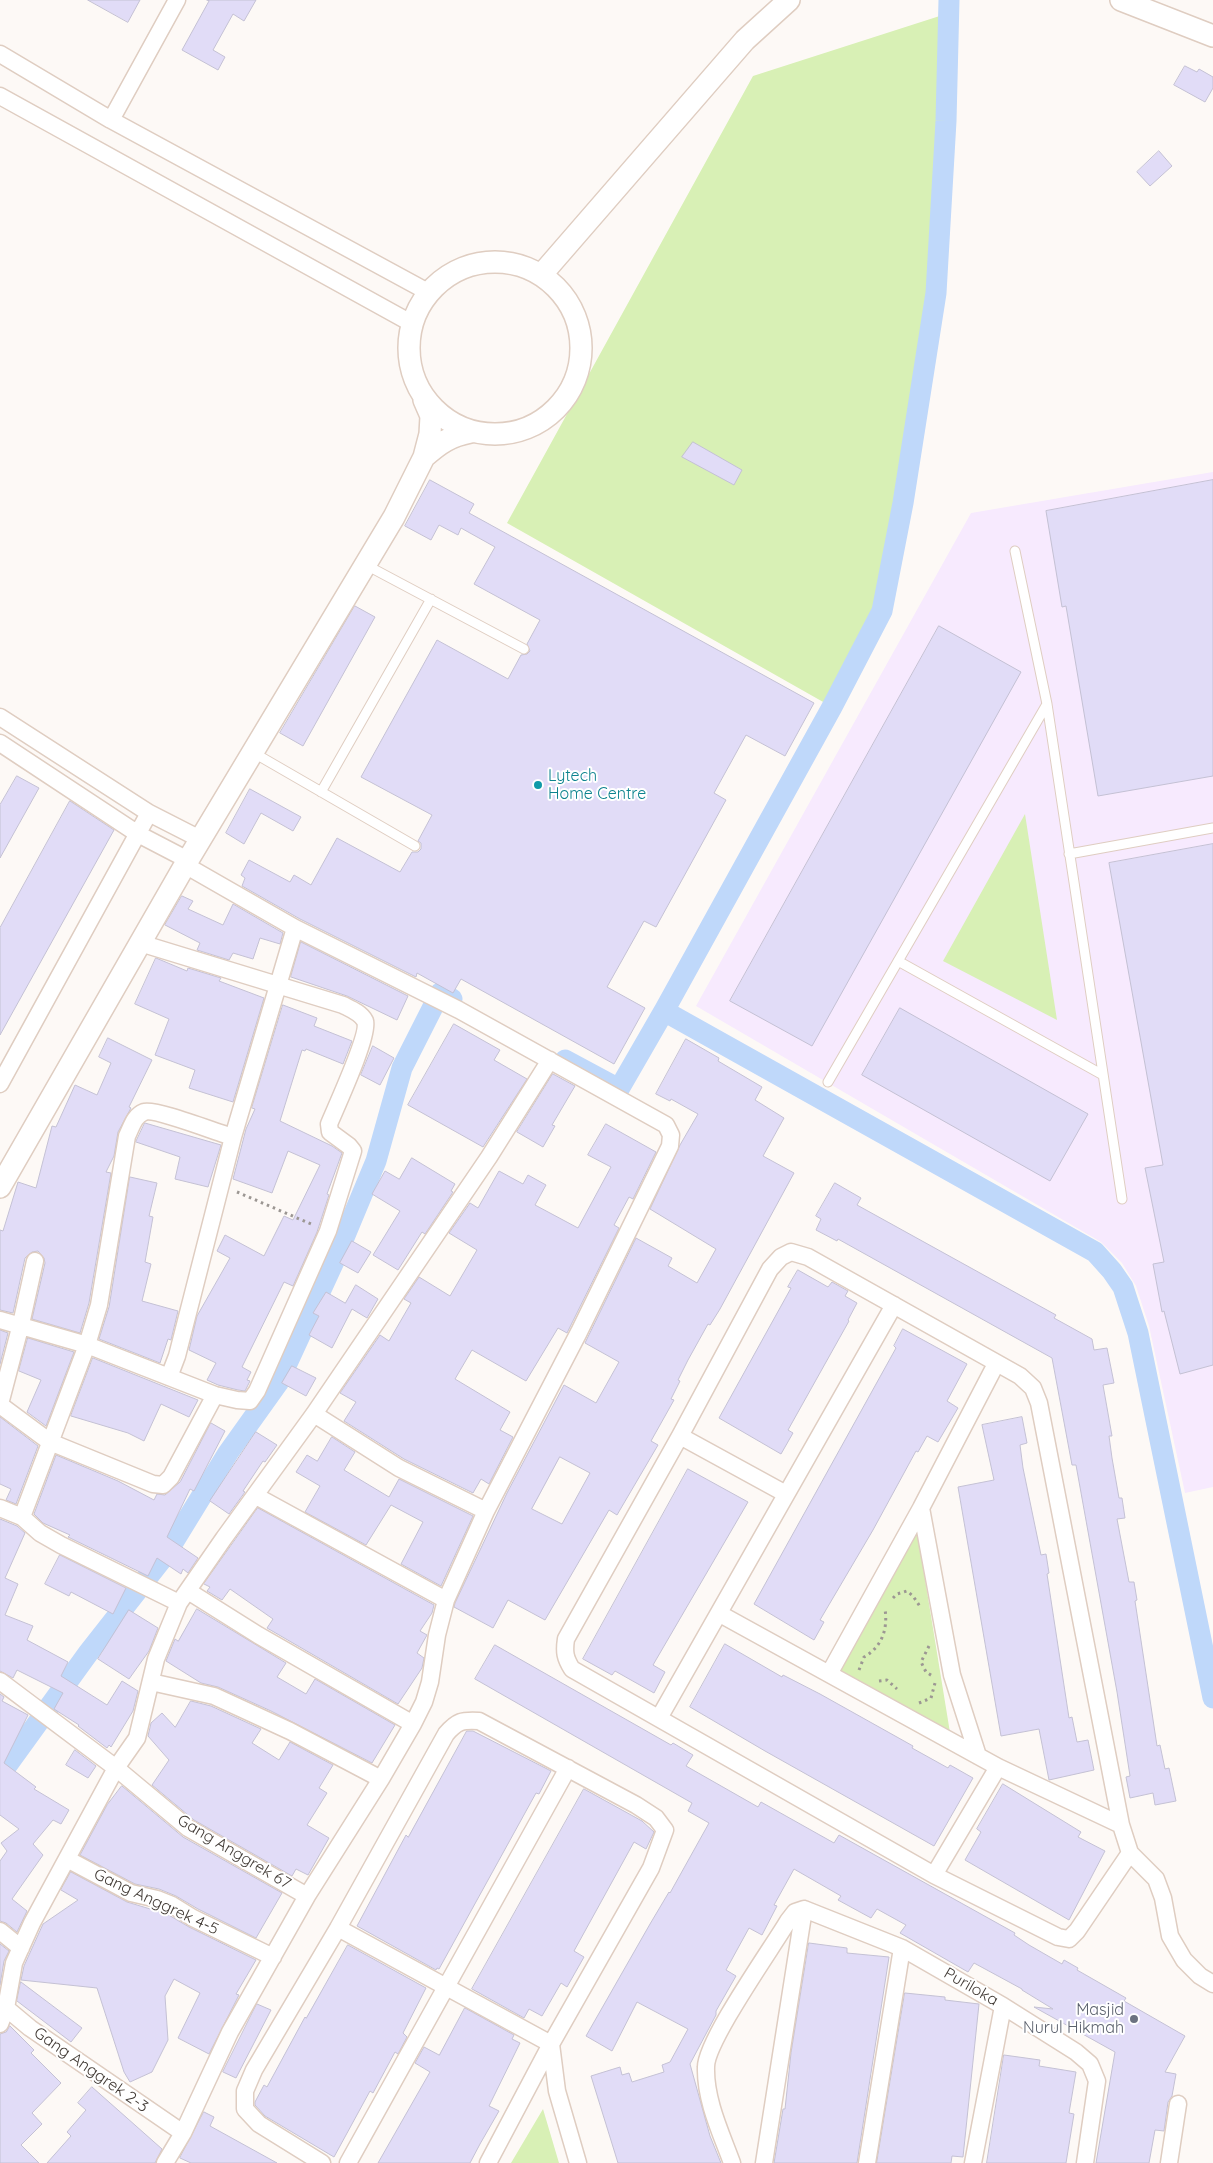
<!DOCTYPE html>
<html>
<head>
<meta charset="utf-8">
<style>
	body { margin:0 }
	canvas { display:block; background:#fdf9f6 }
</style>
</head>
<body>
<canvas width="1213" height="2163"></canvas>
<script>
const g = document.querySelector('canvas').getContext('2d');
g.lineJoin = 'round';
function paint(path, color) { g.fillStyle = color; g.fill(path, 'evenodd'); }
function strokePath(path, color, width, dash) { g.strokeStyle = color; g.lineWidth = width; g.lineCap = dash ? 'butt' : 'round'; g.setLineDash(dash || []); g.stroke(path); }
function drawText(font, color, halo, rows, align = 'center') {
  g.font = font + ' Quicksand,sans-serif'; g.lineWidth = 4; g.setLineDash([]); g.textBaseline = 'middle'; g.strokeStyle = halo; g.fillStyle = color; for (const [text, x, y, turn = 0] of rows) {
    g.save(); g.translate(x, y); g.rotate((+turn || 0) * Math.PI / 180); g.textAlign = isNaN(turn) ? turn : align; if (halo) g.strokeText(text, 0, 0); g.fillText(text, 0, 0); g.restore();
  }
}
paint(new Path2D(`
	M1213 472V1487L1185 1493 1149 1326 1136 1286 1122 1263 1101 1242 696 1006 971 513Z`), '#f7eafe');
paint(new Path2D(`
	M949 13 946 121 936 293 903 503 882 611 832 707 507 523 753 76Z
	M1025 814 1057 1020 943 961Z
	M917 1530 953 1751 832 1684Z
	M543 2109 559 2163H511Z`), '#d8f0b5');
strokePath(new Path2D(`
	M949 0 946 121 936 293 903 503 882 611 832 707 664 1011 1095 1252 1112 1271 1123 1287 1138 1333 1213 1698
	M565 1060 619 1089 664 1011
	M0 1775 89 1652 166 1554 228 1453 278 1383 336 1257 376 1161 402 1068 440 993 452 999`), '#bfd8fa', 21);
const building = new Path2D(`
	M88 0H140L128 22Z
	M207 0H256L244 21 233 14 213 50 225 57 218 70 182 50 209 1Z
	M1185 66 1197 72 1199 69 1213 77V88L1205 102 1174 85Z
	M1159 151 1172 166 1150 186 1137 172Z
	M693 442 742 470 734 485 682 457Z
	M430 480 474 504 469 513 814 703 785 756 746 735 714 793 726 800 656 927 644 921 607 987 645 1008 614 1064 461 979 453 993 417 973 416 977 300 919 242 886 245 878 241 875 249 860 290 882 294 875 311 885 337 838 400 872 412 852H418L421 849V843L418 841 432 815 361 777 437 640 508 679 521 655 527 654 530 651 527 644 540 620 474 584 495 547 461 528 458 535 439 525 431 540 405 526Z
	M1213 480V776L1098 796 1066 606 1062 607 1046 511Z
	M355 606 375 617 303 746 280 733Z
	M939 626 1021 672 812 1046 730 1001Z
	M17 776 39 788 0 858V805Z
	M250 789 301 817 293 831 261 813 244 844 226 833Z
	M70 801 114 830 0 1035V928Z
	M1213 844V1365L1180 1374 1164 1311 1162 1312 1153 1264 1164 1262 1145 1168 1163 1165 1109 863Z
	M182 896 193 901 188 909 223 925 233 904 283 933 280 944 260 938 253 959 233 953 229 960 197 950 200 943 165 925Z
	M301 942 408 996 397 1020 347 996 291 977Z
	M156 958 187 971 188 968 221 978 219 981 264 998 233 1102 189 1088 195 1070 155 1055 169 1019 135 1004Z
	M283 1005 317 1018 314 1026 352 1041 343 1064 306 1049 305 1051 302 1050 280 1121 332 1146 342 1153 327 1194 329 1195 317 1232 293 1286 284 1282 242 1367 251 1372 247 1380 250 1381 245 1391 238 1390 218 1385 207 1380 216 1363 189 1350 197 1316 230 1258 217 1251 225 1235 264 1256 284 1216 293 1220 320 1165 288 1151 272 1193 233 1179 246 1129 255 1109 252 1108Z
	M900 1008 1088 1114 1050 1181 862 1075Z
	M454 1024 500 1050 494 1060 527 1079 483 1147 408 1105Z
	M108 1038 152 1060 129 1107 131 1108 118 1132 114 1156 106 1172 111 1173 89 1303 80 1333 32 1319 45 1263 44 1258 38 1251 32 1252 25 1258 13 1313 0 1310V1230L3 1231 18 1182 36 1188 52 1126 56 1127 75 1085 97 1095 111 1063 99 1057Z
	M686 1039 719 1058 718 1061 762 1087 755 1100 784 1118 763 1156 794 1173 720 1309 710 1325 708 1324 688 1360 678 1380 680 1381 671 1399 674 1400 651 1441 658 1445 617 1515 609 1510 545 1620 508 1600 493 1628 454 1607 455 1603 507 1493 564 1385 596 1403 619 1362 585 1343 636 1238 672 1258 668 1266 697 1283 716 1249 650 1209 680 1145 698 1114 671 1099 670 1101 656 1094ZM560 1457 590 1473 562 1524 532 1509Z
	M373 1046 394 1058 380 1085 361 1075Z
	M553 1074 575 1086 552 1125 555 1126 543 1147 517 1132Z
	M145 1123 221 1145 208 1187 175 1179 180 1157 136 1142Z
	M606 1124 656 1152 633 1199 629 1197 614 1225 619 1228 567 1333 558 1328 526 1381 472 1350 455 1379 510 1412 500 1430 513 1437 489 1484 481 1479 473 1493 404 1459 344 1421 356 1402 340 1393 380 1335 389 1341 411 1303 404 1299 419 1277 450 1296 477 1250 449 1233 470 1203 478 1208 499 1171 523 1184 528 1175 546 1185 535 1205 578 1228 611 1167 588 1155Z
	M412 1158 455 1184 451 1191 453 1192 425 1234 422 1232 398 1270 373 1255 400 1211 372 1194 385 1171 399 1179Z
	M130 1177 157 1183 149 1216 153 1217 145 1262 151 1264 142 1301 178 1311 171 1340 168 1339 160 1363 99 1339 109 1307Z
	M835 1183 861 1198 857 1205 1056 1315 1054 1318 1092 1339 1094 1350 1107 1348 1114 1383 1103 1385 1112 1436H1109L1112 1458 1119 1498H1122L1125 1518 1117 1519 1129 1582H1134L1137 1600 1135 1601 1157 1746 1160 1745 1165 1769 1169 1768 1176 1801 1155 1805 1153 1793 1130 1798 1126 1777 1130 1776 1117 1692 1076 1465H1072L1052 1358 838 1239 837 1241 816 1230 821 1219 816 1216Z
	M352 1241 371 1252 358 1273 340 1263Z
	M798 1270 828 1287 832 1282 848 1291 845 1296 857 1303 848 1320 849 1321 788 1430 793 1433 781 1454 719 1418 791 1288 788 1287Z
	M356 1285 378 1299 367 1318 352 1309 332 1348 309 1335 319 1316 313 1313 326 1292 345 1303Z
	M903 1329 967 1364 947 1401 958 1408 938 1442 927 1436 918 1452 916 1451 873 1530 820 1620 824 1622 814 1640 754 1604 896 1348 894 1346Z
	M0 1330 8 1333 0 1364Z
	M28 1338 74 1352 46 1426 27 1412 41 1380 19 1371Z
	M93 1358 198 1400 189 1417 161 1404 144 1441 128 1433 71 1416Z
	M292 1366 316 1378 306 1396 282 1383Z
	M0 1417 38 1446 16 1504 6 1500 11 1489 0 1484Z
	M1022 1417 1027 1443 1020 1445 1023 1468 1041 1555 1046 1554 1049 1573 1047 1574 1069 1718 1072 1717 1077 1742 1088 1740 1094 1770 1049 1780 1039 1729 1001 1736 958 1487 994 1480 982 1425Z
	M211 1423 225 1431 194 1491 190 1489 167 1537 198 1558 188 1573 183 1569 181 1574 157 1558 148 1576 68 1537 70 1535 43 1523 34 1514 56 1455 118 1481 154 1500 157 1494 165 1495 180 1482Z
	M256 1432 277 1445 265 1462 263 1461 243 1491 245 1492 229 1514 210 1501Z
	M332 1437 355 1452 344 1470 389 1497 399 1479 473 1516 441 1586 401 1564 423 1522 391 1505 366 1545 305 1512 320 1486 296 1472 307 1455 317 1461Z
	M688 1469 748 1502 653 1665 665 1672 654 1693 615 1671 612 1675 583 1659Z
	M258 1508 434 1605 432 1613 420 1631 427 1635 417 1653 424 1658 422 1668 398 1704 267 1628 273 1619 230 1589 222 1600 207 1591 210 1587 204 1584Z
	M0 1519 17 1526 25 1533 5 1578 18 1584 5 1615 33 1626 27 1640 68 1662 61 1676 107 1705 122 1681 138 1691 133 1711 111 1747 109 1745 107 1748 78 1726 79 1725 54 1709 63 1693 17 1670 13 1678 0 1671Z
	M60 1555 126 1588 113 1614 71 1592 69 1596 45 1584Z
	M197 1609 286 1663 277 1677 306 1694 315 1679 395 1725 372 1763 271 1711 218 1687 201 1683 166 1661 175 1639 178 1641Z
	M129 1610 158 1628 149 1651 129 1679 98 1659Z
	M725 1644 782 1677 783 1675 820 1694 913 1746 912 1748 948 1768 950 1765 973 1778 934 1846 765 1751 690 1707Z
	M495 1645 671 1745 673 1743 693 1755 686 1766 758 1807 761 1802 834 1843 839 1835 1015 1933 1014 1935 1029 1945 1062 1964 1064 1960 1078 1968 1077 1970 1126 1998 1124 2001 1185 2036 1165 2072 1176 2074 1172 2096 1168 2102 1164 2131 1155 2130 1149 2163H1096L1115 2052 1034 2007 1053 2009 1022 1990V1989L974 1963 968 1972 900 1933 906 1925 877 1909 871 1918 838 1900 841 1896 794 1869 774 1905 777 1906 762 1935 749 1928 726 1970 736 1976 716 2011V2015L690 2064 710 2136 721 2163H618L591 2076 620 2067 622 2075 629 2073 632 2082 664 2072 662 2065 670 2062 688 2029 637 2002 612 2051 586 2036 650 1924 669 1892 670 1893 709 1823 688 1811 692 1803 475 1679Z
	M0 1694 4 1697 2 1701 28 1715 4 1763 36 1787 34 1789 69 1810 61 1824 53 1820 33 1844 43 1855 12 1899 27 1911 17 1932 6 1923 0 1921V1861L7 1851 1 1843 19 1829 0 1815Z
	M191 1701 211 1706 261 1729 252 1743 279 1760 290 1742 333 1765 319 1788 327 1793 307 1825 329 1838 308 1875 296 1869 292 1876 194 1820 152 1785 169 1760 148 1736 151 1723 162 1713 175 1727Z
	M467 1731H473L551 1771 539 1794 536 1793 439 1969 437 1968 436 1970 357 1926 406 1835 408 1837Z
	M75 1750 96 1766 88 1778 66 1765Z
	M1003 1784 1081 1832 1078 1837 1105 1851 1069 1920 965 1860 981 1832 977 1829Z
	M122 1786 183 1837 282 1893 256 1938 198 1909 176 1896 159 1889 135 1884 80 1855 107 1805Z
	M584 1789 642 1821 654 1832 646 1849 634 1842 574 1951 584 1957 567 1987 561 1983 542 2016 529 2009 524 2018 472 1989Z
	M71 1872 127 1902 167 1914 189 1927 256 1960 236 1994 239 1995 209 2054 178 2038 200 1993 174 1979 165 1996 168 2040 152 2072 130 2082 124 2072 97 1988 21 1980 24 1966 43 1924 78 1900 61 1890Z
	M809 1943 847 1948V1953L889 1957 857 2163H774L783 2109H785L791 2053Z
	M0 1944 9 1951 4 1961 0 1985Z
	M348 1945 426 1988 403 2033 407 2037 398 2054 395 2052 373 2093 370 2091 334 2157 265 2116 255 2105V2102L264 2085 267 2087 305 2017 306 2018Z
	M21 1982 82 2028 71 2042 17 2001Z
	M905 1993 945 1997V2000L979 2004 963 2157 952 2156 951 2163H877Z
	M257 2004 271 2010 236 2078 223 2072Z
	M465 2008 514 2035 512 2039 520 2043 489 2106 499 2111 480 2144 470 2163H378L430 2072 415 2063 424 2047 439 2055Z
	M10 2026 34 2050 31 2053 61 2083 32 2113 42 2124 21 2145 39 2163H0V2034L6 2032Z
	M1004 2055 1040 2060 1039 2066 1076 2072 1069 2113 1074 2114 1066 2163H987Z
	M92 2087 162 2149 155 2163H47L71 2136 67 2132 86 2110 78 2103Z
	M204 2112 214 2117 210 2126 277 2163H191L180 2158Z`);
paint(building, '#e1dcf7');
strokePath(building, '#c4c1d4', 1);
const service = new Path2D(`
	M1015 551 1047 704 1122 1199
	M366 565 524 649
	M254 753 415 846
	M321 792 431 599
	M1069 854 1213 828
	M898 961 1103 1075
	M828 1082 1047 704`);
const minor = new Path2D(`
	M0 54 111 120 428 292
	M0 96 411 323
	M111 120 177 0
	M0 717 149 813 200 839
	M0 743 138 834 188 860
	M0 1084 149 813
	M0 1320 87 1345 215 1395 237 1400 250 1401 257 1391 328 1231 353 1151 349 1146 330 1132 329 1124C336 1107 370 1034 365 1021 361 1013 351 1009 343 1005L140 943
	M169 1377 177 1356 233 1137 295 928
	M0 1404 21 1324 35 1261
	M0 1405 50 1442 153 1484 163 1485 171 1477 215 1395
	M314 1414 399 1468 486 1511
	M680 1436 786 1494
	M256 1496 446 1600
	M0 1508 22 1517 40 1533 61 1545 179 1603
	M921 1508 952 1675 978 1756
	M22 1517 87 1345 99 1305 127 1136C132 1126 134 1116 144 1112 155 1108 218 1133 233 1137
	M188 1591 258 1635 413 1724
	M720 1614 998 1767 1121 1825
	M829 1674 921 1508 996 1364
	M0 1681 116 1768 188 1828 307 1896
	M151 1682 214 1696 290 1731 381 1779
	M659 1718 894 1305
	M1130 1853 1077 1931 1069 1939 1058 1937 934 1875 572 1669C565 1658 564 1652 566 1639L680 1436 770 1269 781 1257 791 1252 808 1257 1020 1376 1033 1388 1039 1403 1121 1825 1130 1853 1156 1879 1163 1898 1170 1936 1184 1960 1200 1976 1213 1984
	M67 1859 131 1893 157 1899 172 1905 193 1918 273 1957
	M934 1875 998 1767
	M804 1909 902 1948 1003 2006 1076 2052 1090 2064 1097 2081 1085 2163
	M338 1928 551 2044 557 2091 578 2163
	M0 1931 21 1948
	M0 2006 6 2008 30 2028 183 2133
	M0 2024 6 2008 14 1963 32 1923 116 1768 137 1738 156 1659 179 1603 224 1538 314 1414 489 1157 550 1060
	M165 2163 183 2133 230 2032 307 1896 381 1779 413 1724 424 1702 430 1682 437 1635 446 1600 486 1511 579 1332 670 1146 671 1135 666 1125 459 1010 295 928 185 865
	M322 2163 259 2124 245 2109V2091L254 2070 338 1928 446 1734C457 1721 462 1720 479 1721L636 1805 656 1818 665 1830 651 1868 551 2044 488 2163
	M348 2163 568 1768
	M732 2163C721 2133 705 2100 706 2067 706 2041 772 1948 788 1921L795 1912 804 1909
	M764 2163 804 1909
	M867 2163 902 1948
	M973 2163 1003 2006
	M1169 2163 1178 2104`);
const tertiary = new Path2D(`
	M1121 0 1213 36
	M409 348a86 86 0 1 1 172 0a86 86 0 1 1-172 0Z
	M542 274 745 40 789 0
	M424 457C440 443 450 436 471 432
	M0 1187 185 865 394 517 424 457 430 434 431 416 424 400`);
strokePath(service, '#dfcdc1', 11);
strokePath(minor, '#dfcdc1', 19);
strokePath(tertiary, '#dfcdc1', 24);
strokePath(new Path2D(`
	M237 1192 311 1224
	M893 1598 897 1594 907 1591 913 1596 921 1608
	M929 1646 921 1662 926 1672 934 1677
	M859 1670 864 1657C882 1647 888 1629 885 1609
	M879 1681 887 1680 897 1689
	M919 1703 931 1698 935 1683`), '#9c9793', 3, [2.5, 4]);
strokePath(service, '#fff', 9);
strokePath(minor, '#fff', 16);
strokePath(tertiary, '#fff', 21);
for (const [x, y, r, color] of [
	[538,785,5,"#0f9aa8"],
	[1134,2019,5,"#6b7280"]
]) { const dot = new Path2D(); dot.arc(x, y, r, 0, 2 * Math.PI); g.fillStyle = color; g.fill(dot); strokePath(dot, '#fff', 2); }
drawText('16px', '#0d838f', '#fff', [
	["Lytech",548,776],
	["Home Centre",548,794]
], 'left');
drawText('16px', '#413a35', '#fff', [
	["Gang Anggrek 67",234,1852,31],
	["Gang Anggrek 4-5",156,1902,25],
	["Puriloka",971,1987,30],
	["Gang Anggrek 2-3",91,2070,35]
]);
drawText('16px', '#5b616d', '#fff', [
	["Masjid",1124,2010],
	["Nurul Hikmah",1124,2028]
], 'right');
</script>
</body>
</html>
